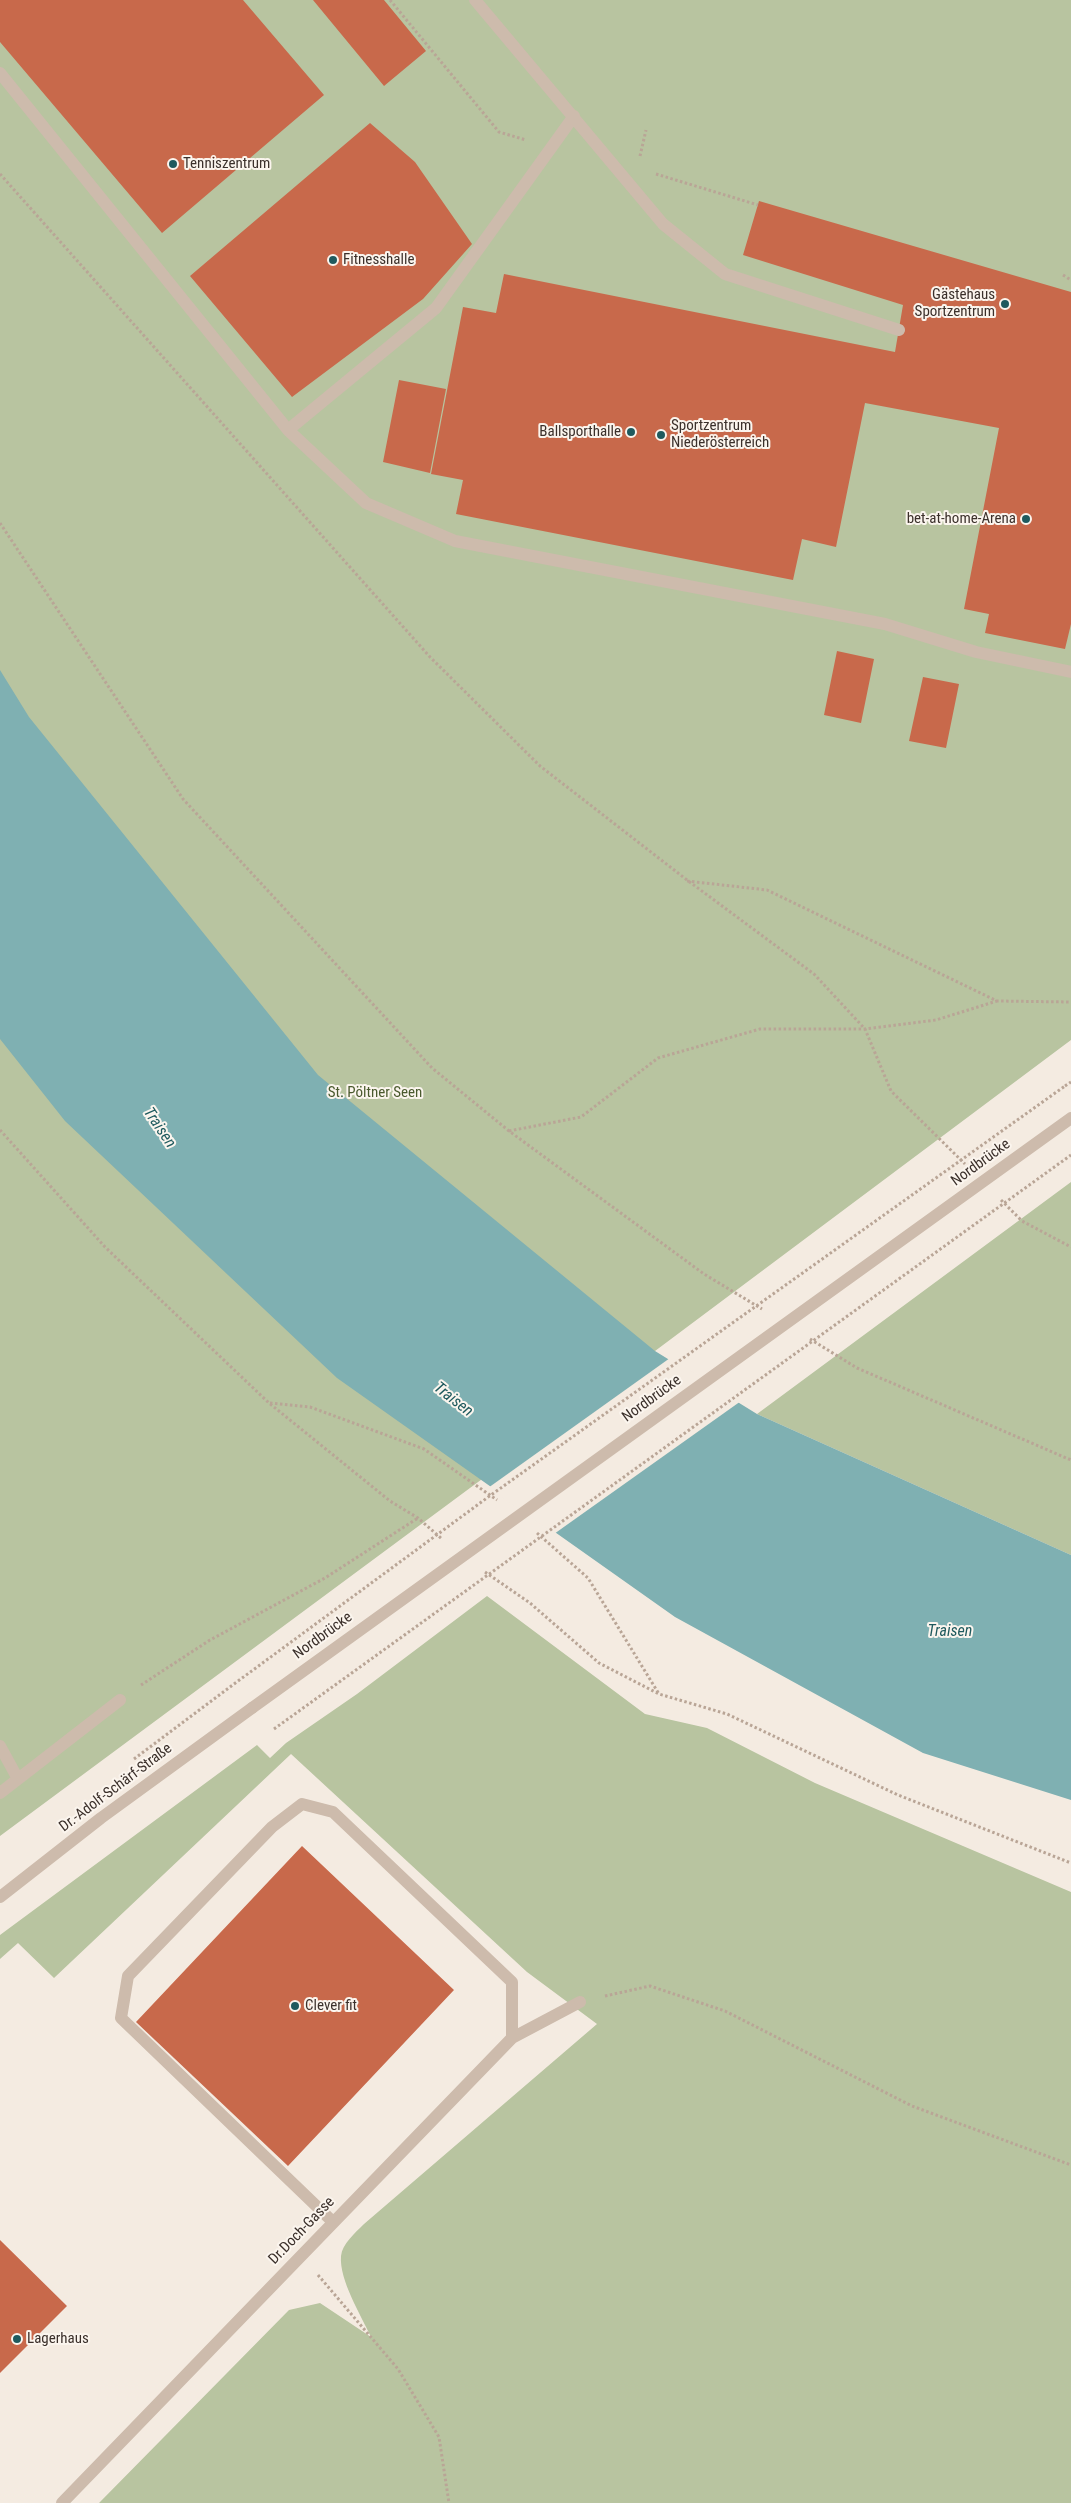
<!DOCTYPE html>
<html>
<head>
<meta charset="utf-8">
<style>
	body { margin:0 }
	canvas { display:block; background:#f4ebe1 }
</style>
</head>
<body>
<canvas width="1071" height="2503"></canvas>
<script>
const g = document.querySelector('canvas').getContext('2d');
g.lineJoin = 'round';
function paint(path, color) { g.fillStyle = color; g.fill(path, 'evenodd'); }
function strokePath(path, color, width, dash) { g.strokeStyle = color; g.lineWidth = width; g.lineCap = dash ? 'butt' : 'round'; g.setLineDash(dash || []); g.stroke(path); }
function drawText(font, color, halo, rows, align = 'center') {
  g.font = font + ' "Roboto Condensed",sans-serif'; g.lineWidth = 4; g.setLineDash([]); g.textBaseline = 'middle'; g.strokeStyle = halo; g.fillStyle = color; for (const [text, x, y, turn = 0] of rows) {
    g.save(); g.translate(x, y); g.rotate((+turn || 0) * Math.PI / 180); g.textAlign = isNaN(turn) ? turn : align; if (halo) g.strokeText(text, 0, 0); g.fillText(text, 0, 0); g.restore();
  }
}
paint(new Path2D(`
	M0 0H1071V1040L655 1351 0 1836Z
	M1071 1182V1555L757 1414Z
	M487 1596 645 1714 707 1728 815 1783 1071 1892V2503H99L289 2310 320 2303 371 2337C361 2315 339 2280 341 2256 342 2244 355 2233 364 2224L597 2024 527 1972 291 1754 54 1978 18 1943 0 1959V1935L257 1745 270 1758 286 1743 357 1694Z`), '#b8c4a0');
paint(new Path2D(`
	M0 670 29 717 318 1075 655 1351 757 1414 1071 1555V1800L923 1753 675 1617 337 1378 65 1121 0 1039Z`), '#7fb0b2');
paint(new Path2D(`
	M670 1358 741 1401 554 1534 488 1488Z`), '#f4ebe1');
paint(new Path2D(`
	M0 0H243L324 95 162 233 0 42Z
	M313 0H384L426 51 384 86Z
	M370 123 415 162 472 244 423 299 292 397 190 276Z
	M759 201 1071 292V624L1065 649 985 633 989 614 964 609 999 428 865 403 836 547 802 539 793 580 456 514 463 480 431 474 463 307 496 313 504 274 895 352 903 305 743 255Z
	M399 380 446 389 430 473 383 462Z
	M837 651 874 659 861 723 824 715Z
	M923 677 959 684 946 748 909 741Z
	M302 1846 454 1990 288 2166 136 2022Z
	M0 2240 67 2306 0 2373Z`), '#c8694b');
strokePath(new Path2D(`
	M390 0 499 132 526 140
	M640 156 646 130
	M0 174 430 657 540 766 687 880 814 974 865 1029 891 1091 965 1164
	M656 174 758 205
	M1063 275 1071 280
	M0 523 183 799 432 1068 509 1131 704 1274 762 1309
	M687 881 767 890 997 1001 1071 1002
	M1065 1086 1071 1082
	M0 1130 105 1247 269 1403 390 1501 418 1518 442 1539
	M509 1131 581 1117 658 1058 760 1029H865L936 1020 997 1001
	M1001 1200 1022 1221 1071 1247
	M810 1339 857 1368 1071 1460
	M270 1403 310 1407 424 1449 497 1500
	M537 1533 588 1578 659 1694
	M485 1572 530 1603 599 1663 659 1694 727 1714 898 1795 1071 1863
	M141 1685 210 1640 325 1578 418 1518
	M134 1759 234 1684
	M605 1996 650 1986 725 2011 912 2106 1071 2165
	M318 2275 398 2369 439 2437 449 2503`), '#b9a596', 3, [2.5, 2.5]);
strokePath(new Path2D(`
	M475 0 663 224 725 274 899 330
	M0 73 288 430 366 503 455 541 885 624 976 652 1071 672
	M288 430 436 308 574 116
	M0 1746 18 1779
	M0 1793 120 1700
	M0 1897 101 1818 252 1708
	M333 2222 121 2018 128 1976 272 1827 302 1804 333 1812 512 1982V2038
	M62 2503 512 2038 580 2002`), '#cdbbac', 12);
strokePath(new Path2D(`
	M234 1684 491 1495 1065 1086
	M274 1729 1071 1155`), '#b9a596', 3, [2.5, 2.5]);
strokePath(new Path2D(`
	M252 1708 1071 1118`), '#cdbbac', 12);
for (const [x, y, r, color] of [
	[173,164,5,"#1f5a5e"],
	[333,260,5,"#1f5a5e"],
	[1005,304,5,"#1f5a5e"],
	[631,432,5,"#1f5a5e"],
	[661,435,5,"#1f5a5e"],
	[1026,519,5,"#1f5a5e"],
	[295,2006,5,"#1f5a5e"],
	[17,2339,5,"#1f5a5e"]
]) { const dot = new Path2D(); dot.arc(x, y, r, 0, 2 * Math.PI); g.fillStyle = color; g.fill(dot); strokePath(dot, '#fbf5ee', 2); }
drawText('15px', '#3b302b', '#fbf5ee', [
	["Tenniszentrum",183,164],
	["Fitnesshalle",343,260],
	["Gästehaus",995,295,"right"],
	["Sportzentrum",995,312,"right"],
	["Sportzentrum",671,426],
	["Niederösterreich",671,443],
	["Ballsporthalle",621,432,"right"],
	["bet-at-home-Arena",1016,519,"right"],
	["Clever fit",305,2006],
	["Lagerhaus",27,2339]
], 'left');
drawText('15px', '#4a5a2e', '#fbf5ee', [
	["St. Pöltner Seen",375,1093]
]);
drawText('15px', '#3b302b', '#fbf5ee', [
	["Nordbrücke",981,1163,-36],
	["Nordbrücke",652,1399,-36],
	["Nordbrücke",323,1636,-36],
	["Dr.-Adolf-Schärf-Straße",116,1788,-37],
	["Dr.Doch-Gasse",302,2231,-46]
]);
drawText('italic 16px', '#1f5a5e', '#fbf5ee', [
	["Traisen",159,1128,56],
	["Traisen",453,1400,38],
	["Traisen",950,1632]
]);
</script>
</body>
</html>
